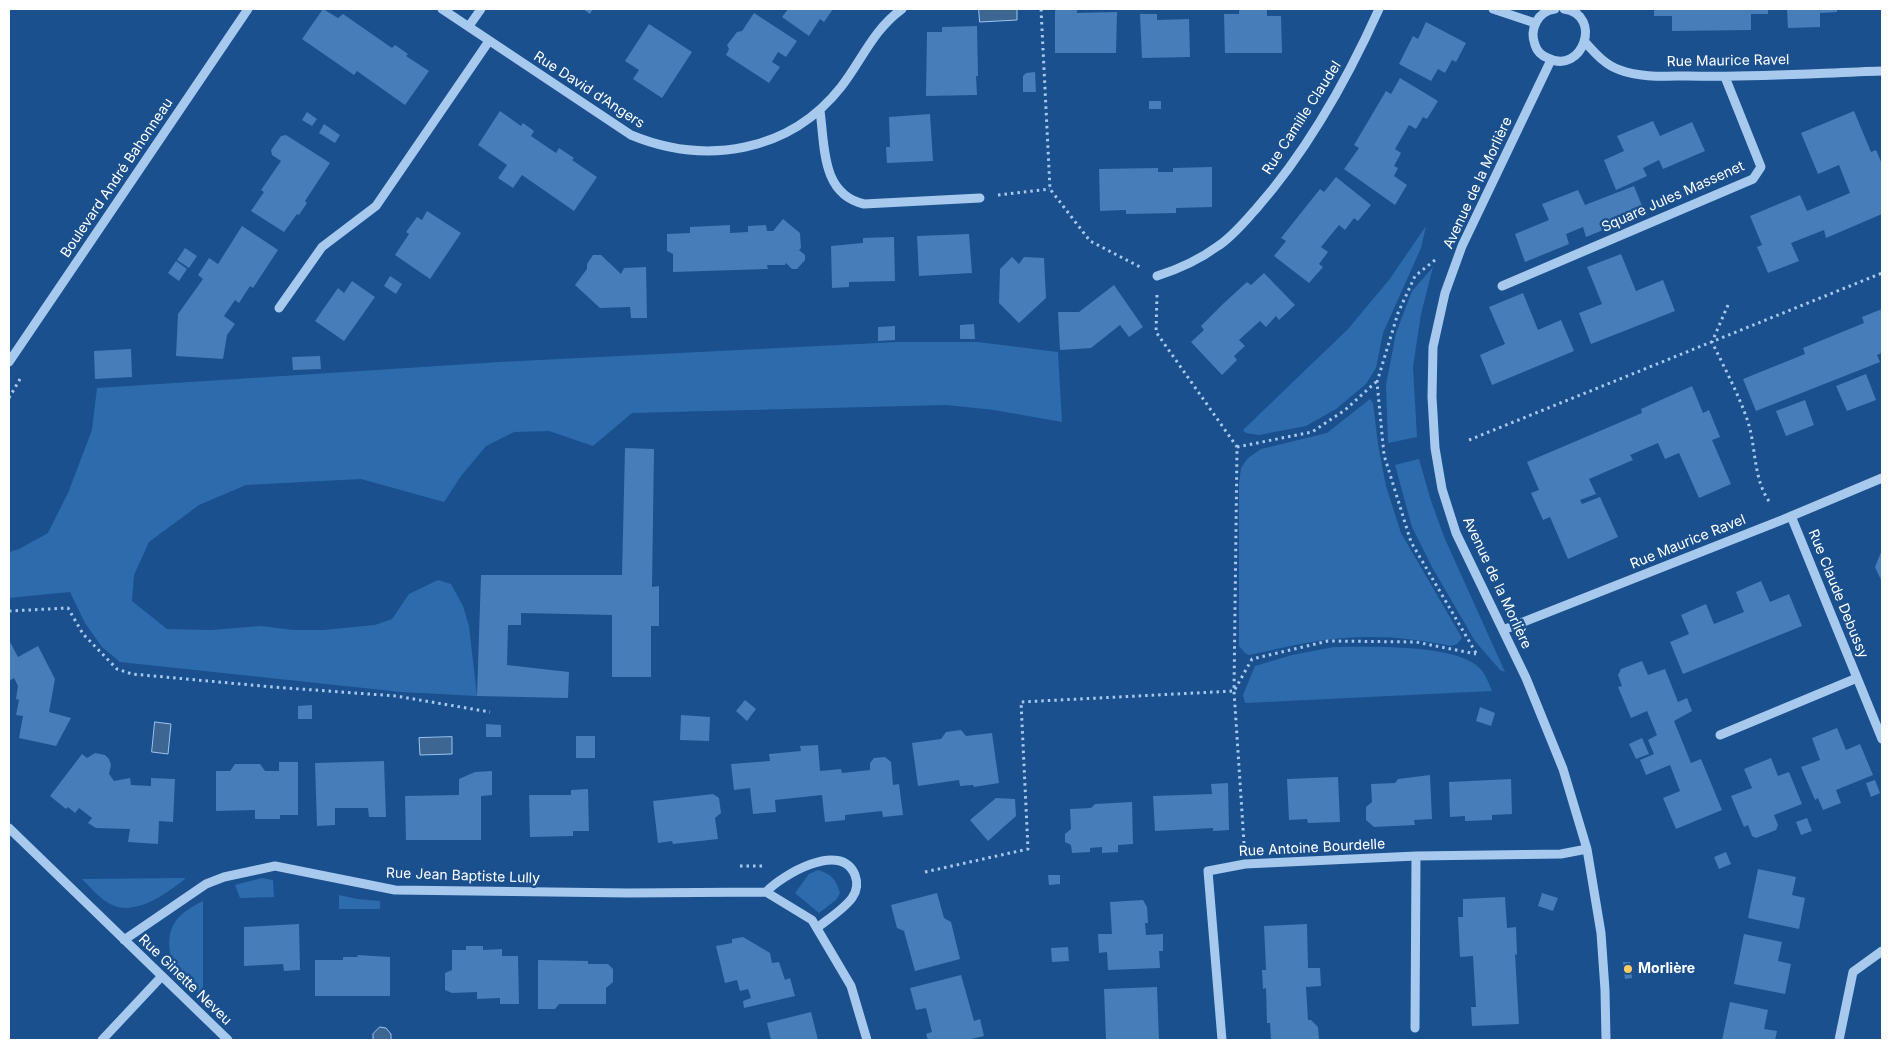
<!DOCTYPE html>
<html>
<head>
<meta charset="utf-8">
<style>
	body { margin:0 }
	#map { position:relative; width:1891px; height:1049px; overflow:hidden; background:#1a508e; font-family:Inter,sans-serif }
	canvas { display:block }
	.frame { position:absolute; inset:0; border:10px solid #fff; pointer-events:none }
</style>
</head>
<body>
<div id="map">
<canvas width="1891" height="1049"></canvas>
<div class="frame"></div>
</div>
<script>
const g = document.querySelector('canvas').getContext('2d');
g.lineJoin = 'round';
function paint(path, color) { g.fillStyle = color; g.fill(path, 'evenodd'); }
function strokePath(path, color, width, dash) { g.strokeStyle = color; g.lineWidth = width; g.lineCap = dash ? 'butt' : 'round'; g.setLineDash(dash || []); g.stroke(path); }
function drawText(font, color, halo, rows, align = 'center') {
  g.font = font + ' Inter,sans-serif'; g.lineWidth = 5; g.setLineDash([]); g.textBaseline = 'middle'; g.strokeStyle = halo; g.fillStyle = color; for (const [text, x, y, turn = 0] of rows) {
    g.save(); g.translate(x, y); g.rotate((+turn || 0) * Math.PI / 180); g.textAlign = isNaN(turn) ? turn : align; if (halo) g.strokeText(text, 0, 0); g.fillText(text, 0, 0); g.restore();
  }
}
paint(new Path2D(`
	M1426 226 1421 248 1383 333 1376 368 1366 384 1336 409 1306 426 1259 435 1246 433 1243 430 1348 329 1389 280Z
	M1433 267 1421 314 1413 367 1417 437 1388 443 1386 385 1396 333 1412 291Z
	M898 342H978L1058 352 1062 422 994 410 946 405 632 413 593 446 549 431 514 432 486 446 461 476 444 502 361 479 246 485 199 505 149 542 134 575 132 601 167 629 211 630 261 626 293 630H323L375 625 392 619 409 594 438 580 451 584 463 606 469 626 477 696 401 692 120 662 102 647 85 623 70 592 9 598V552L19 549 48 533 68 493 92 430 97 388 500 362Z
	M1370 399 1373 403 1378 444 1386 486 1401 533 1462 638 1457 644 1451 646C1410 637 1367 634 1325 640 1300 643 1274 650 1249 655L1245 653 1239 646V483L1241 468 1248 458 1261 449 1327 433Z
	M1419 459 1431 501 1445 539 1505 672 1500 670 1475 641 1432 567 1412 527 1395 465Z
	M1334 647C1369 647 1448 644 1476 665 1485 671 1488 682 1492 691L1245 703 1243 695 1255 666 1292 655Z
	M818 870C831 874 836 879 840 893L836 900 819 913 795 893 809 874Z
	M186 878C168 893 136 916 112 905 100 899 91 888 82 879Z
	M262 878 273 880 274 897 240 898 235 885Z
	M339 895 357 899 380 901V909H339Z
	M203 901V997C194 989 184 981 178 971 167 955 165 930 180 916 186 910 195 905 203 901Z`), '#2d6bad');
const water = new Path2D(`
	M979 9H1017V20L980 22Z
	M155 722 171 724 168 754 152 752Z
	M452 737V754L420 755 419 738Z
	M380 1027 386 1028 391 1034V1040H373V1034Z`);
paint(water, '#3e6692');
strokePath(water, '#9ac5f0', 1);
paint(new Path2D(`
	M323 9 338 18 343 14 392 48 395 45 408 54 406 56 429 71 405 105 357 71 354 75 302 39Z
	M583 9H593L590 14Z
	M788 9H833L824 22 820 19 809 36 782 17Z
	M1239 9H1267V16H1281L1282 53H1225L1224 14H1239Z
	M1654 9H1768V14H1751V30L1672 31V16H1654Z
	M1787 9H1837V12L1820 13V27L1788 28Z
	M1055 10H1077V13L1117 12 1116 53H1055Z
	M754 13 797 41 786 57 778 52 772 62 780 67 769 83 726 55 729 49 727 45 737 32 742 31Z
	M1140 14H1157V20L1189 19 1190 57 1142 58Z
	M1426 22 1466 43 1456 62 1452 60 1445 73 1438 69 1431 81 1399 64 1413 36 1418 39Z
	M649 24 692 52 662 98 633 79 639 70 625 61Z
	M977 26 978 76H976L977 95 926 96 927 32H942V27Z
	M1035 72 1036 92H1023V76L1026 73Z
	M1400 78 1438 101 1427 119 1423 117 1416 129 1409 125 1395 149 1401 153 1394 166 1398 168 1394 176 1407 185 1395 205 1344 169 1359 148 1354 145 1386 91 1391 94Z
	M1149 101H1161V109H1149Z
	M500 111 521 126 523 123 534 131 531 136 556 153 559 148 574 158 572 160 597 177 574 211 522 175 513 188 498 178 507 165 478 145Z
	M1854 111 1871 152 1876 150 1882 164V214L1826 238 1824 230 1791 243 1799 261 1768 273 1757 247 1762 245 1750 216 1800 195 1807 211 1850 193 1839 165 1818 174 1801 133Z
	M307 112 317 119 312 126 302 120Z
	M930 114 933 161 887 163 886 147H890L889 117Z
	M1653 121 1660 136 1692 122 1705 151 1663 169 1659 160 1643 168 1647 176 1616 190 1604 160 1624 151 1617 136Z
	M324 124 340 135 335 143 319 133Z
	M286 135 330 163 305 201 307 203 299 215 297 214 284 232 251 211 264 192 261 190 281 161 272 155 271 150 281 136Z
	M1212 167V207L1176 208V213L1126 214V210L1100 211 1099 169 1158 168V172H1173V168Z
	M1336 177 1371 205 1358 221 1354 218 1345 230 1339 225 1321 247 1328 252 1319 264 1323 267 1309 283 1274 256 1286 241 1281 238 1320 189 1324 192Z
	M1634 186 1645 213 1586 237 1583 227 1566 234 1569 244 1525 262 1515 234 1549 220 1542 204 1578 190 1585 205Z
	M427 211 461 233 430 279 395 255 409 234 406 232 417 217 422 220Z
	M783 219 800 233 801 248 799 250 805 255V260L797 269H792L786 263 785 265H767L768 269 673 272V254L667 251V234L690 233V227L730 225V233L748 232V226L766 225 767 231H773Z
	M242 226 278 250 253 288 250 286 239 303 235 300 224 316 235 324 227 335 223 359 176 356 178 314 203 279 198 275 209 258 218 264Z
	M969 234 972 273 919 276 917 236Z
	M894 237 895 281 849 282V287L832 288 831 246 863 243V238Z
	M185 248 197 256 189 268 177 260Z
	M1621 254 1636 291 1663 280 1675 311 1591 344 1579 313 1602 304 1587 267Z
	M593 255H601L621 274 624 268 646 267 647 318H631L630 307 600 308 575 285 587 269V264Z
	M1012 257 1019 264 1024 257 1044 258 1046 298 1019 323 999 303 1000 269Z
	M176 261 187 269 179 281 168 273Z
	M1264 273 1295 305 1279 320 1276 316 1266 327 1260 321 1250 330 1239 340 1245 346 1234 356 1237 360 1222 375 1191 342 1204 330 1201 326 1224 303 1247 282 1251 285Z
	M390 276 402 284 396 294 384 286Z
	M352 281 375 297 344 341 315 321 338 288 344 293Z
	M1114 285 1143 327 1129 337 1120 325 1091 348 1060 350 1058 312H1079Z
	M1523 293 1538 330 1561 320 1574 351 1492 385 1480 355 1505 344 1489 307Z
	M1882 309V353L1877 355 1880 362 1756 411 1743 379 1805 354 1803 348 1864 323 1862 317Z
	M974 324 975 339H960V325Z
	M895 326V340L878 341V327Z
	M131 349 132 377 95 379 94 351Z
	M320 356 321 369 293 370 292 357Z
	M1866 374 1876 400 1847 411 1836 386Z
	M1692 386 1703 413 1709 410 1720 437 1712 440 1731 484 1699 498 1679 453 1665 459 1658 443 1630 455 1633 460 1589 479 1596 494 1580 500 1582 504 1600 497 1618 537 1568 559 1550 517 1543 520 1531 493 1539 490 1527 462 1642 413 1641 409Z
	M1805 400 1814 425 1786 436 1776 411Z
	M625 448 654 449 652 587 659 586V626H651V677H612V615L521 613V625H508L507 665 569 672 568 698 477 696 481 575H622Z
	M1882 550V582L1875 567Z
	M1761 581 1770 602 1789 594 1802 626 1683 674 1670 642 1689 634 1681 615 1706 604 1714 624 1744 612 1736 592Z
	M9 640 18 657 38 646 55 679 49 712 71 718 56 746 19 738 23 716 16 715 19 700 16 699 18 686 14 678 9 681Z
	M1642 661 1648 675 1665 669 1678 702 1687 698 1692 711 1674 721 1691 763 1701 759 1722 810 1676 829 1663 798 1680 791 1670 765 1646 775 1640 760 1654 754 1648 740 1657 735 1647 711 1631 718 1618 687 1622 686 1618 675 1621 669Z
	M745 700 756 709 747 721 736 711Z
	M312 705V719H298V706Z
	M1480 707 1495 713 1491 726 1476 721Z
	M681 715 710 717 709 741 680 740Z
	M486 724 501 725V737H486Z
	M1837 728 1846 750 1860 744 1873 775 1836 790 1841 803 1823 810 1818 798 1815 800 1801 767 1820 760 1812 738Z
	M961 730 966 736 992 733 999 783 974 787 973 785 960 786 959 780 918 786 912 743 941 739 946 732Z
	M576 736H595V758H576Z
	M1642 738 1649 754 1636 759 1629 744Z
	M818 745 820 771 841 769 842 773 870 770V763L874 758 885 757 891 762 893 785 899 784 903 815 883 817 882 811 845 815V820L825 822 822 795 775 800 776 812 753 814 750 788 734 790 731 764 770 761 769 754 801 751 800 746Z
	M95 753 105 755 109 759 111 765 109 774 114 781 130 778 131 785 151 786V778L175 779 173 822 159 821 158 844 128 842 130 829 96 828 88 823 92 818 79 808 75 813 68 807 66 809 50 796 82 754 87 758Z
	M1771 758 1778 776 1789 772 1802 804 1774 815 1778 825 1776 830 1756 838 1752 836 1748 825 1744 827 1731 796 1752 788 1744 769Z
	M384 761 386 817H369L368 808H335V825L317 826 315 763Z
	M279 762H298V815H280V819H255V810L216 811V771H230L235 764H260L265 771H279Z
	M492 771V795L481 796V840H406L405 796 459 795V779L475 772Z
	M1430 775 1432 819 1414 820 1415 825 1374 827 1366 820V807L1372 802 1371 784 1395 783 1398 779Z
	M1338 777 1340 822 1308 823 1307 819 1289 820 1287 779Z
	M1511 779 1512 814 1492 815V820L1465 821V816L1450 817 1449 782Z
	M1875 780 1880 793 1871 797 1866 783Z
	M1228 783 1229 830 1213 831V828L1155 831 1153 796 1212 794 1211 784Z
	M588 789 589 831H573V836L530 837 529 795H571V790Z
	M713 794 719 798 721 813 715 818 718 839 673 844 672 841 658 843 653 801Z
	M996 798 1015 799 1016 816 988 841 970 820Z
	M1132 802 1133 844 1118 845V852L1102 853V847L1090 848V852L1072 853 1071 845 1065 842V834L1071 829 1070 809 1091 808 1095 804Z
	M1807 818 1812 831 1801 835 1796 822Z
	M1726 852 1731 864 1719 869 1714 857Z
	M1758 869 1796 877 1792 895 1805 898 1799 929 1748 918Z
	M1048 875H1060V884L1049 885Z
	M937 893 944 918 951 922 960 959 915 971 904 931 897 928 891 905Z
	M1542 893 1558 898 1553 911 1538 906Z
	M1505 897 1507 928 1516 927 1517 955 1515 954 1519 1024 1472 1026 1471 1007H1476L1473 956 1460 957 1458 917H1463V899Z
	M1143 900 1147 907 1148 923H1145L1146 935 1163 934V951H1159L1160 968 1108 970 1107 952 1099 953 1098 934H1112L1110 902Z
	M299 924 300 970 284 971 283 964 244 966V927Z
	M1307 924 1308 968H1320L1321 986 1306 987 1308 1020H1311L1318 1027 1319 1040H1271L1270 1023H1267L1266 988 1263 989 1262 970H1266L1264 926Z
	M1744 934 1782 942 1778 961 1791 964 1785 994 1734 984Z
	M743 937 770 953 772 963 779 962 785 980 790 978 795 996 744 1008 743 1001 751 998 748 989 740 991 737 980 725 983 716 946 732 943V939Z
	M466 946H483V950L502 949V956H518L519 1004H500V998L477 999V992L452 993 445 990V973L452 970V950H466Z
	M1068 947 1069 961 1052 962 1051 948Z
	M357 955 390 957V996H315V960H343V957H358Z
	M538 960 588 961V964H608L613 969V982L606 988V1004H559L555 1009H538Z
	M1623 962H1630L1632 978 1625 979Z
	M961 975 974 1021 980 1019 984 1036 967 1040H928L926 1034 932 1032 926 1008 916 1010 910 988Z
	M1157 987 1159 1040H1106L1104 989Z
	M1730 1002 1768 1010 1764 1029 1777 1031 1775 1040H1722Z
	M811 1012 818 1040H771L767 1023Z`), '#477db8');
strokePath(new Path2D(`
	M1041 9 1050 189 1090 241 1140 267
	M998 195 1050 189
	M1435 260 1415 276 1398 313 1377 382 1384 455 1411 542 1476 653
	M1157 295 1156 332 1237 447 1234 691 1244 843
	M1728 305 1712 342C1724 367 1738 393 1747 419 1757 447 1752 479 1771 504
	M9 398 20 379
	M1469 440 1882 273
	M1237 447 1312 432 1345 410 1376 382
	M9 611 68 608 83 634 117 669 132 674 273 687 396 696 490 712
	M740 866H764
	M925 872 1028 849 1021 702 1234 691 1252 659 1328 641 1416 642 1476 654`), '#a7c9ee', 3, [2.5, 4]);
strokePath(new Path2D(`
	M442 9 631 135C706 166 790 152 841 87 862 60 873 30 902 9
	M1493 9 1535 23
	M1555 9C1538 11 1529 29 1535 45 1537 51 1542 56 1548 58 1582 76 1604 15 1564 9
	M469 26 481 9
	M1585 42C1595 53 1605 65 1620 70 1641 78 1666 76 1688 76 1753 78 1818 73 1882 71
	M1551 60 1462 246 1445 293 1433 347 1432 397 1435 448 1442 489 1456 533 1526 678 1563 769 1587 849 1601 933 1605 990 1606 1040
	M820 111C825 146 821 194 864 204L980 198
	M1157 276C1179 269 1199 260 1218 246 1233 236 1244 222 1256 209 1308 150 1347 80 1379 9
	M1502 286 1753 179 1761 167 1725 77
	M279 308 322 247 376 206 489 41
	M9 362 248 9
	M1791 516 1882 739
	M1503 630 1782 520 1882 478
	M1720 735 1857 678
	M9 828 228 1040
	M766 892C782 875 841 840 855 875 858 883 857 891 852 898 844 909 828 919 817 928
	M124 940 206 884 224 877 275 866 395 890 629 893 766 892 812 920 851 986 867 1040
	M1415 1028 1416 856
	M102 1040 162 976
	M1222 1040 1208 871 1245 864 1416 856 1561 854 1587 849
	M1839 1040 1853 972 1882 951`), '#a7c9ee', 9);
for (const [x, y, r, color] of [
	[1628,969,5,"#ffcd64"]
]) { const dot = new Path2D(); dot.arc(x, y, r, 0, 2 * Math.PI); g.fillStyle = color; g.fill(dot); strokePath(dot, '#1a508e', 2); }
drawText('14px', '#fff', '#1a508e', [
	["Rue Maurice Ravel",1728,61,-1],
	["Rue David d’Angers",589,90,33],
	["Rue Camille Claudel",1302,118,-57],
	["Boulevard André Bahonneau",117,178,-56],
	["Avenue de la Morlière",1478,183,-65],
	["Square Jules Massenet",1673,197,-24],
	["Rue Maurice Ravel",1688,542,-22],
	["Avenue de la Morlière",1497,583,65],
	["Rue Claude Debussy",1838,594,68],
	["Rue Antoine Bourdelle",1312,848,-3],
	["Rue Jean Baptiste Lully",463,876,2],
	["Rue Ginette Neveu",185,980,44]
]);
drawText('bold 14px', '#fff', '#1a508e', [
	["Morlière",1638,969]
], 'left');
</script>
</body>
</html>
